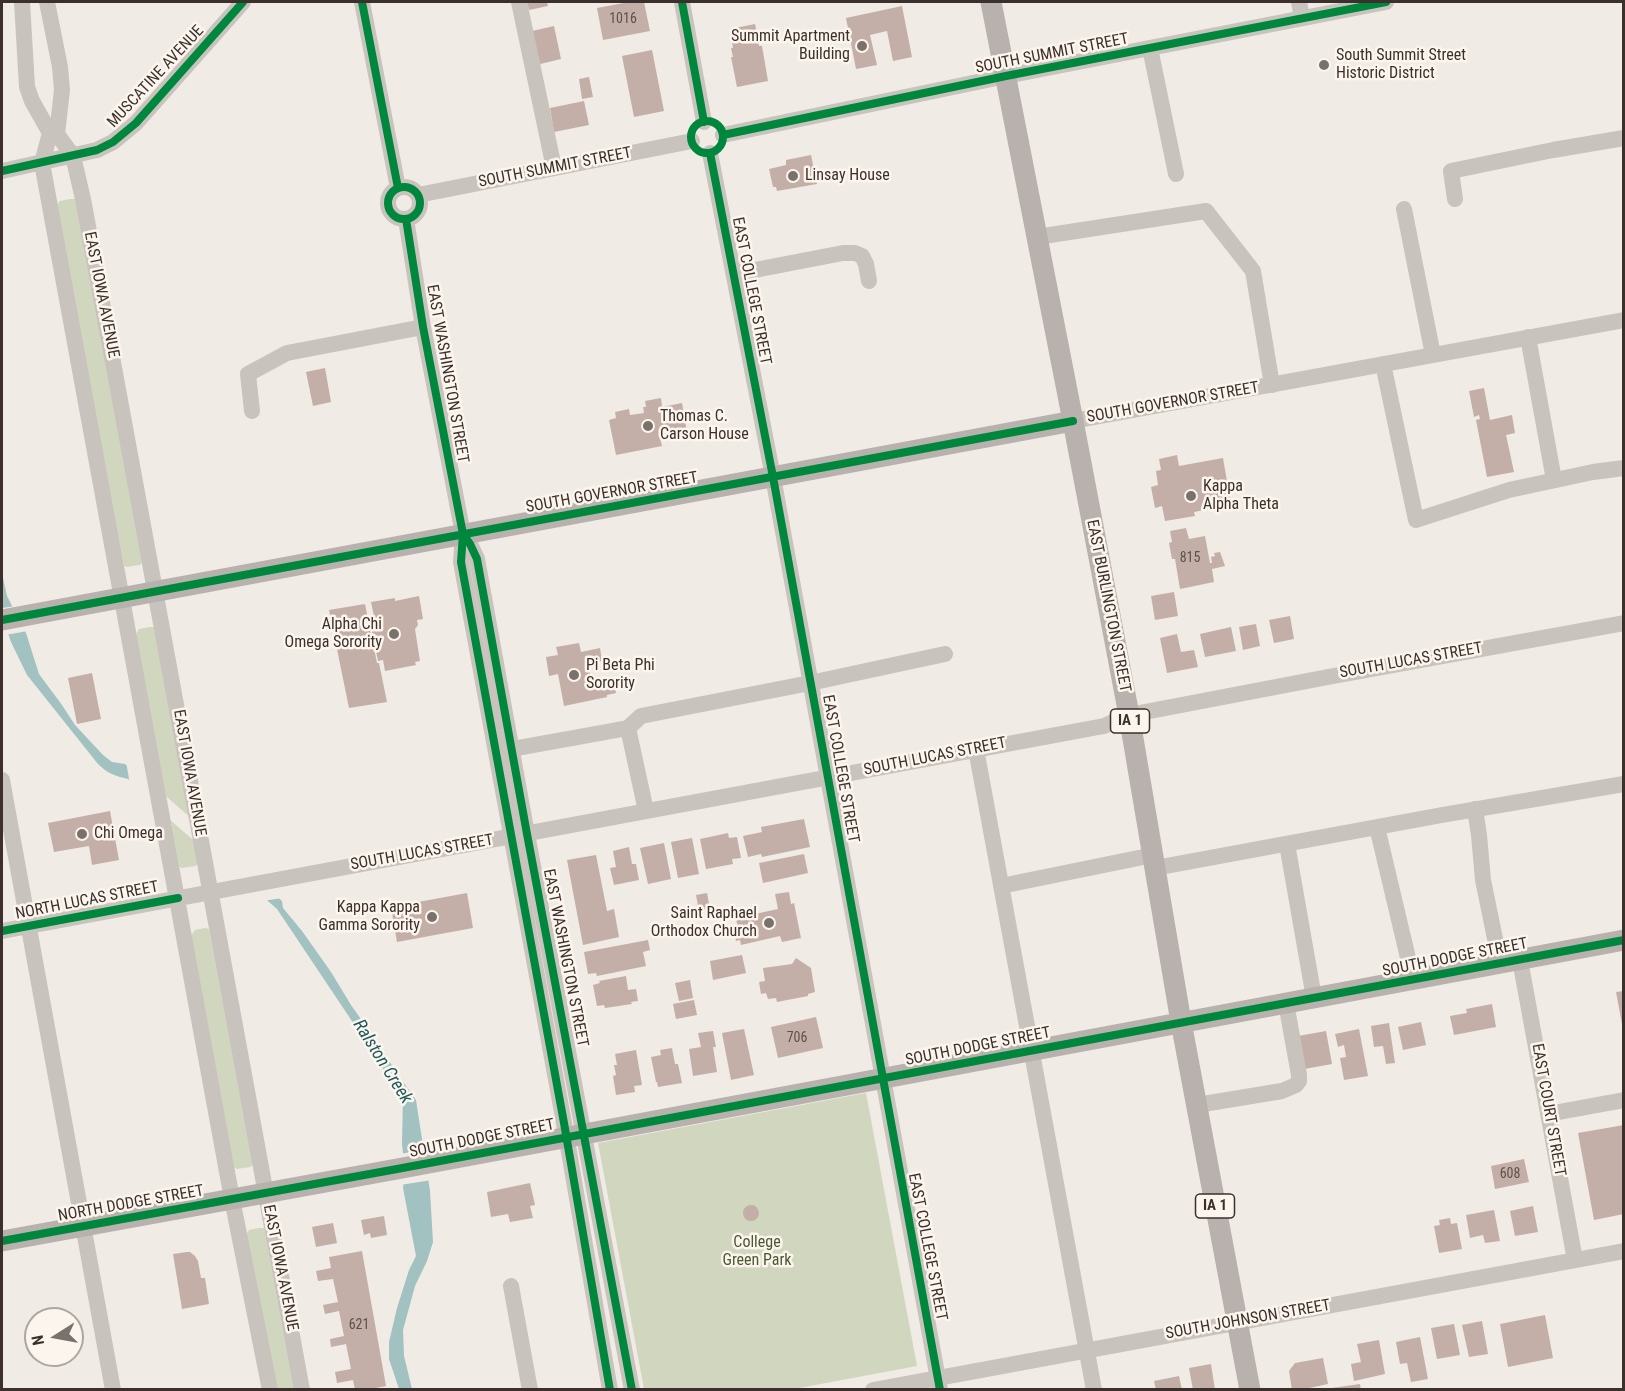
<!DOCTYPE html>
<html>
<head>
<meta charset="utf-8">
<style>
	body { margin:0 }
	#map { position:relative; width:1625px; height:1391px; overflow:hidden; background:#f0ebe5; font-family:"Roboto Condensed",sans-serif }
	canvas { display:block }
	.frame { position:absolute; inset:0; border:3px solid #3b302b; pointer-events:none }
	.north { position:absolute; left:24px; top:1307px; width:60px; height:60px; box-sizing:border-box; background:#fbf5ee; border:2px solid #aea6a0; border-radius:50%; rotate:259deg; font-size:16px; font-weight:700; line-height:24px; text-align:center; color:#3b302b }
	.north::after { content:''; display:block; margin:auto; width:21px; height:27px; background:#7a716c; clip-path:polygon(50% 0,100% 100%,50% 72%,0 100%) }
</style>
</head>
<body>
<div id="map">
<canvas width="1625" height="1391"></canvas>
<div class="frame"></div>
<div class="north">N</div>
</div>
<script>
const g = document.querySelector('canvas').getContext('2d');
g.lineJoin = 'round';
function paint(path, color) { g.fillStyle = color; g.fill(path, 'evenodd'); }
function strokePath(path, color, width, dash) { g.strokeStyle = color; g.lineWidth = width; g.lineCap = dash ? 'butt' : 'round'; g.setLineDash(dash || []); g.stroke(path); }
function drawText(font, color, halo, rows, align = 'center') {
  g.font = font + ' "Roboto Condensed",sans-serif'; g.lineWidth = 5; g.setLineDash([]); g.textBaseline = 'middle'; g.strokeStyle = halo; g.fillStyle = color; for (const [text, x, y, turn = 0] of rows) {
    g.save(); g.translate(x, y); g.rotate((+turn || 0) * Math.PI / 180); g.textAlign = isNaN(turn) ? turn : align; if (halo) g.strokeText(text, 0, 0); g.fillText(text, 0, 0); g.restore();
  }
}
paint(new Path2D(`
	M70 199H75L77 206 142 563 140 565 126 567 124 565 56 206 60 201Z
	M149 627H154L198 864 195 866 181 868 179 866 136 634 139 629Z
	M205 928 209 929 253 1165 250 1167 237 1169 234 1167 191 936 195 930Z
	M866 1093 917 1366 794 1389H644L598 1143Z
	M259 1228H264L294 1389H274L246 1235 249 1230Z`), '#d1d6bf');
paint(new Path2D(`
	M2 573 7 596 26 633 39 674 62 705 75 725 103 755 112 762 125 764 282 901 283 908 302 931 331 972 351 1005 384 1052 394 1069 416 1100 430 1191 433 1242 427 1261 415 1286 403 1330 404 1356 412 1389H399L389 1359V1342L397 1308 409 1270 416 1256 403 1188 405 1171 402 1144 403 1095 393 1087 380 1063 277 909 128 779C115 776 107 773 98 764L27 675 11 642 2 615Z`), '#a1c2c1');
paint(new Path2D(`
	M15 606 28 631 5 635 2 625V608Z
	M126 761 282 898 263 901 130 785Z
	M427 1149 432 1180 400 1185 402 1171 400 1154Z`), '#f0ebe5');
paint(new Path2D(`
	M527 2H547L548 6 529 10Z
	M629 2H644L650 31 603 40 597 8Z
	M902 6 912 57 893 61 887 31 870 35 877 65 856 69 846 18Z
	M755 24 759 46H762L768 81 737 87 731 57H733L731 48H733L730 29Z
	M554 26 561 59 540 64 532 31Z
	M652 50 664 111 634 117 622 56Z
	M589 77 593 97 582 99 579 79Z
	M584 101 589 125 554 132 550 108Z
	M811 155 817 184 777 191 776 187H773L769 169 786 165V160Z
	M325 368 331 402 313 406 306 372Z
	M1484 388 1490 420 1512 415 1515 433 1506 435 1514 472 1487 477 1476 420 1480 419 1479 415 1474 417 1469 391Z
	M661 398 662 407 682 403 687 432 660 438 662 446 616 455 609 420 616 418 615 412 629 409 630 415 644 413 643 407H646L645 401Z
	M1177 455 1179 466 1223 458 1231 505 1194 512 1195 516 1165 521 1162 506 1155 508 1151 487 1158 485 1156 471 1161 470 1159 459Z
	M1186 528 1189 539 1205 536 1210 563H1212L1211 557 1215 556 1214 553 1220 552 1225 566 1212 569 1214 582 1180 589 1175 559H1172L1169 543 1172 542 1170 531Z
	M1174 592 1178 616 1155 620 1151 596Z
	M419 596 423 619 417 620 418 625 415 629 420 661 415 662 416 665 385 671 383 660 378 661 372 631 377 630 371 602 395 598V601Z
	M365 604 377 663H379L387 702 349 708 329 610Z
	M1290 616 1294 639 1274 643 1269 620Z
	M1256 624 1260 646 1243 650 1239 627Z
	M1231 627 1236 651 1205 657 1200 634Z
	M1177 634 1181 652 1194 650 1198 667 1167 673 1160 638Z
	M579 643 581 652 600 648 602 661 588 664 592 683 604 681V683L614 681 616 693 607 695V697L564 706 558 674 549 676 546 657 558 655 556 647Z
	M92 673 101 719 77 724 68 678Z
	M110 811 119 860 92 865 89 846 54 852 48 823Z
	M804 819 810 847 762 857 761 854 748 857 743 836 762 832 761 827Z
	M728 833 729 838 737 837 741 858 732 859 733 864 706 869 700 839Z
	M692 838 699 874 678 878 671 842Z
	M664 843 671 879 648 884 640 848Z
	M629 847 632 864H636L639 880 614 885 610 868 616 867 613 851Z
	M804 854 808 873 763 883 759 863Z
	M596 855 607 911 614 909 619 937 583 945 567 860Z
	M789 892 791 904 794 903 801 938 782 942 780 936 741 945 740 940 736 941 734 930 738 929 736 918 778 909 775 894Z
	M467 893 473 928 397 942 391 907Z
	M707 893 710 909 699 911 696 895Z
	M648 940 650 950 643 952 646 966 597 976 596 973 588 974 584 952Z
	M742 955 746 973 713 980 710 961Z
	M796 958 811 968 815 992 808 994V996L777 1002 776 998 768 999 766 993 761 994 759 982 765 981 763 968 792 964Z
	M626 976 628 990 636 989 638 1001 631 1002 632 1004 605 1008 604 1005 597 1006 593 985 600 983 599 981Z
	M690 980 693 998 679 1001 675 983Z
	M1624 991V1024H1622L1616 992Z
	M694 1000 697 1015 676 1019 673 1004Z
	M1492 1004 1496 1027 1454 1035 1450 1016 1467 1013 1466 1009Z
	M816 1017 823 1048 778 1058 771 1027Z
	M1421 1022 1426 1045 1403 1050 1398 1027Z
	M1389 1023 1395 1063 1386 1064 1383 1046 1374 1047 1371 1026Z
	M744 1029 754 1075 731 1080 722 1033Z
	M1359 1029 1368 1076 1344 1080 1340 1058 1346 1057 1344 1045 1338 1047 1335 1034Z
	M713 1031 716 1047H713L717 1072 693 1076 689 1049 701 1047 698 1033Z
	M1326 1031 1332 1064 1304 1069 1298 1036Z
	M672 1048 675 1064H678L682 1083 658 1087 657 1082H656L651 1057 661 1055 660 1050Z
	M636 1050 642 1085 634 1086 635 1092 616 1095 613 1076 616 1075 614 1065H617L615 1054Z
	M1624 1125V1214L1594 1220 1578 1133Z
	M1524 1159 1529 1182 1495 1189 1491 1166Z
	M530 1183 535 1205 530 1206 533 1218 510 1222 508 1214 491 1217 487 1192Z
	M743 1213a8 8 0 1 1 16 0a8 8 0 1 1-16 0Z
	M1533 1206 1538 1232 1515 1236 1510 1211Z
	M1494 1210 1500 1241 1485 1243 1483 1235 1470 1238 1466 1215Z
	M384 1216 387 1235 371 1238 370 1233 364 1235 361 1220Z
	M1450 1218 1451 1224 1457 1223 1462 1249 1439 1253 1434 1226 1440 1225 1439 1220Z
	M333 1223 337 1243 316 1247 312 1227Z
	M362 1251 386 1386 365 1390H355L353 1380 337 1383 335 1372 351 1369 346 1344 331 1347 330 1339 344 1336 339 1311 325 1314 323 1305 338 1302 333 1279 318 1281 316 1271 331 1268 329 1257Z
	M187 1252H190L195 1256 198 1261 201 1278H205L209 1304 182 1309 173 1254Z
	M1545 1315 1553 1358 1508 1367 1500 1324Z
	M1482 1321 1488 1354 1469 1357 1462 1325Z
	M1454 1324 1460 1355 1437 1359 1431 1328Z
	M1420 1337 1428 1379 1411 1382 1407 1363 1400 1364 1396 1342Z
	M1379 1340 1385 1374 1354 1381 1351 1364 1361 1362 1357 1344Z
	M1323 1358 1328 1384 1300 1390H1292L1289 1371 1295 1363Z
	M1211 1364 1215 1390H1193L1189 1368Z
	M1179 1376 1182 1390H1156L1154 1381Z
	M1360 1384 1361 1390H1333L1332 1388Z`), '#c3afa7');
strokePath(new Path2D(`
	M22 2 27 87 32 101 50 133 42 163 232 1199 270 1390
	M47 2 60 67 62 90 57 134 73 156 83 199 302 1390
	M362 2 398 188
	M519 2 554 168
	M682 2 704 122
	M1299 2 1302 18
	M1150 48 1176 174
	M723 135 1006 76 1386 2
	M710 153 773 477 940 1390
	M2 171 97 150 113 142 136 123 243 2
	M388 203a16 16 0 1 1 32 0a16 16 0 1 1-32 0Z
	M418 195 692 141
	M1455 199 1451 171 1553 150 1624 138
	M1404 209 1433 355
	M406 219 423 327 463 534 461 562 564 1123 610 1390
	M1037 237 1206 211 1253 271 1272 385
	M734 274 843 253H855L862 256 866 264 869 281
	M1528 337 1554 480
	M1383 364 1416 520 1509 490 1593 472 1624 468
	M252 411 248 374 287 353 423 327
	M1073 421 1624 320
	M463 534 470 544 477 559 527 834 632 1390
	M628 728 641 716 810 683 945 654
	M512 749 628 728 646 811
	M976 749 1094 1390
	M2 780 113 1390
	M1475 809 1479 835 1483 880 1500 963
	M1377 827 1413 979
	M1287 844 1314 998
	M1155 868 1442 815 1624 784
	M1001 886 1153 855
	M2 931 1104 726 1129 715 1150 711 1328 677 1624 623
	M1520 960 1575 1260
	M1197 1105 1282 1091 1296 1085 1299 1081V1075L1286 1003
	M1548 1114 1624 1100
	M511 1286 530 1390
	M873 1390 1624 1251`), '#c9c3be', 16);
strokePath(new Path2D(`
	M991 2 1073 421 1129 715 1181 1022 1250 1390
	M2 620 1073 421
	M2 1241 397 1169 1624 940`), '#b8b1ad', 21);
strokePath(new Path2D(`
	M362 2 398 188
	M682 2 704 122
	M691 137a16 16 0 1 1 32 0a16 16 0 1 1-32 0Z
	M723 135 1006 76 1386 2
	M710 153 773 477 940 1390
	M2 171 97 150 113 142 136 123 243 2
	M388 203a16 16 0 1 1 32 0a16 16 0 1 1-32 0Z
	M406 219 423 327 463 534 461 562 564 1123 610 1390
	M463 534 470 544 477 559 527 834 632 1390
	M2 620 1073 421
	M2 931 178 898
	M2 1241 397 1169 1624 940`), '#00873e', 8);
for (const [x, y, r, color] of [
	[862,46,6,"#7a716c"],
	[1324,65,6,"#7a716c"],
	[793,176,6,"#7a716c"],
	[648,426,6,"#7a716c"],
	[1191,496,6,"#7a716c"],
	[394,634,6,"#7a716c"],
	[574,675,6,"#7a716c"],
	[82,834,6,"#7a716c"],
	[432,917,6,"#7a716c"],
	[769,923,6,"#7a716c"]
]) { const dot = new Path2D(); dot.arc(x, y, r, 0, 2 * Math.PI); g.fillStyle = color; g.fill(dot); strokePath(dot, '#fbf5ee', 2); }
drawText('14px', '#5d504a', null, [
	["1016",623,19],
	["815",1190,558],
	["706",797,1038],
	["608",1510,1174],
	["621",359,1325]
]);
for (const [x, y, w] of [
	[1130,721,39],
	[1215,1206,39]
]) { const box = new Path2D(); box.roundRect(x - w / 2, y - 12, w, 24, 4.5); g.fillStyle = '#fbf5ee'; g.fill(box); strokePath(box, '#3b302b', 1.5); }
drawText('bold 15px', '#3b302b', null, [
	["IA 1",1130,721],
	["IA 1",1215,1206]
]);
drawText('16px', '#3b302b', '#fbf5ee', [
	["Summit Apartment",850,37,"right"],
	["Building",850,55,"right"],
	["South Summit Street",1336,56],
	["Historic District",1336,74],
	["Linsay House",805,176],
	["Thomas C.",660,417],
	["Carson House",660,435],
	["Kappa",1203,487],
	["Alpha Theta",1203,505],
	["Alpha Chi",382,625,"right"],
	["Omega Sorority",382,643,"right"],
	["Pi Beta Phi",586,666],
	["Sorority",586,684],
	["Chi Omega",94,834],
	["Kappa Kappa",420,908,"right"],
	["Gamma Sorority",420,926,"right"],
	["Saint Raphael",757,914,"right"],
	["Orthodox Church",757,932,"right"]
], 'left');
drawText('16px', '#3b302b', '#fbf5ee', [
	["SOUTH SUMMIT STREET",1052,54,-11],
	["MUSCATINE AVENUE",156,77,-47],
	["SOUTH SUMMIT STREET",555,168,-11],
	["EAST COLLEGE STREET",751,291,79],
	["EAST IOWA AVENUE",101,295,79],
	["EAST WASHINGTON STREET",447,374,80],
	["SOUTH GOVERNOR STREET",1173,403,-10],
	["SOUTH GOVERNOR STREET",612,493,-10],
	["EAST BURLINGTON STREET",1108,606,79],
	["SOUTH LUCAS STREET",1411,661,-10],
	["SOUTH LUCAS STREET",935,757,-11],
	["EAST COLLEGE STREET",840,769,80],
	["EAST IOWA AVENUE",189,773,80],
	["SOUTH LUCAS STREET",422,853,-10],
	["NORTH LUCAS STREET",87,901,-11],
	["EAST WASHINGTON STREET",565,958,79],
	["SOUTH DODGE STREET",1455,958,-11],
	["SOUTH DODGE STREET",978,1047,-11],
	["EAST COURT STREET",1548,1110,80],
	["SOUTH DODGE STREET",482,1139,-11],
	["NORTH DODGE STREET",131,1204,-10],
	["EAST COLLEGE STREET",927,1247,79],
	["EAST IOWA AVENUE",280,1268,79],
	["SOUTH JOHNSON STREET",1248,1320,-10]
]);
drawText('16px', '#4a5a2e', '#fbf5ee', [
	["College",757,1243],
	["Green Park",757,1261]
]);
drawText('italic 18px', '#1f5a5e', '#fbf5ee', [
	["Ralston Creek",382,1062,58]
]);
</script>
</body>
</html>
